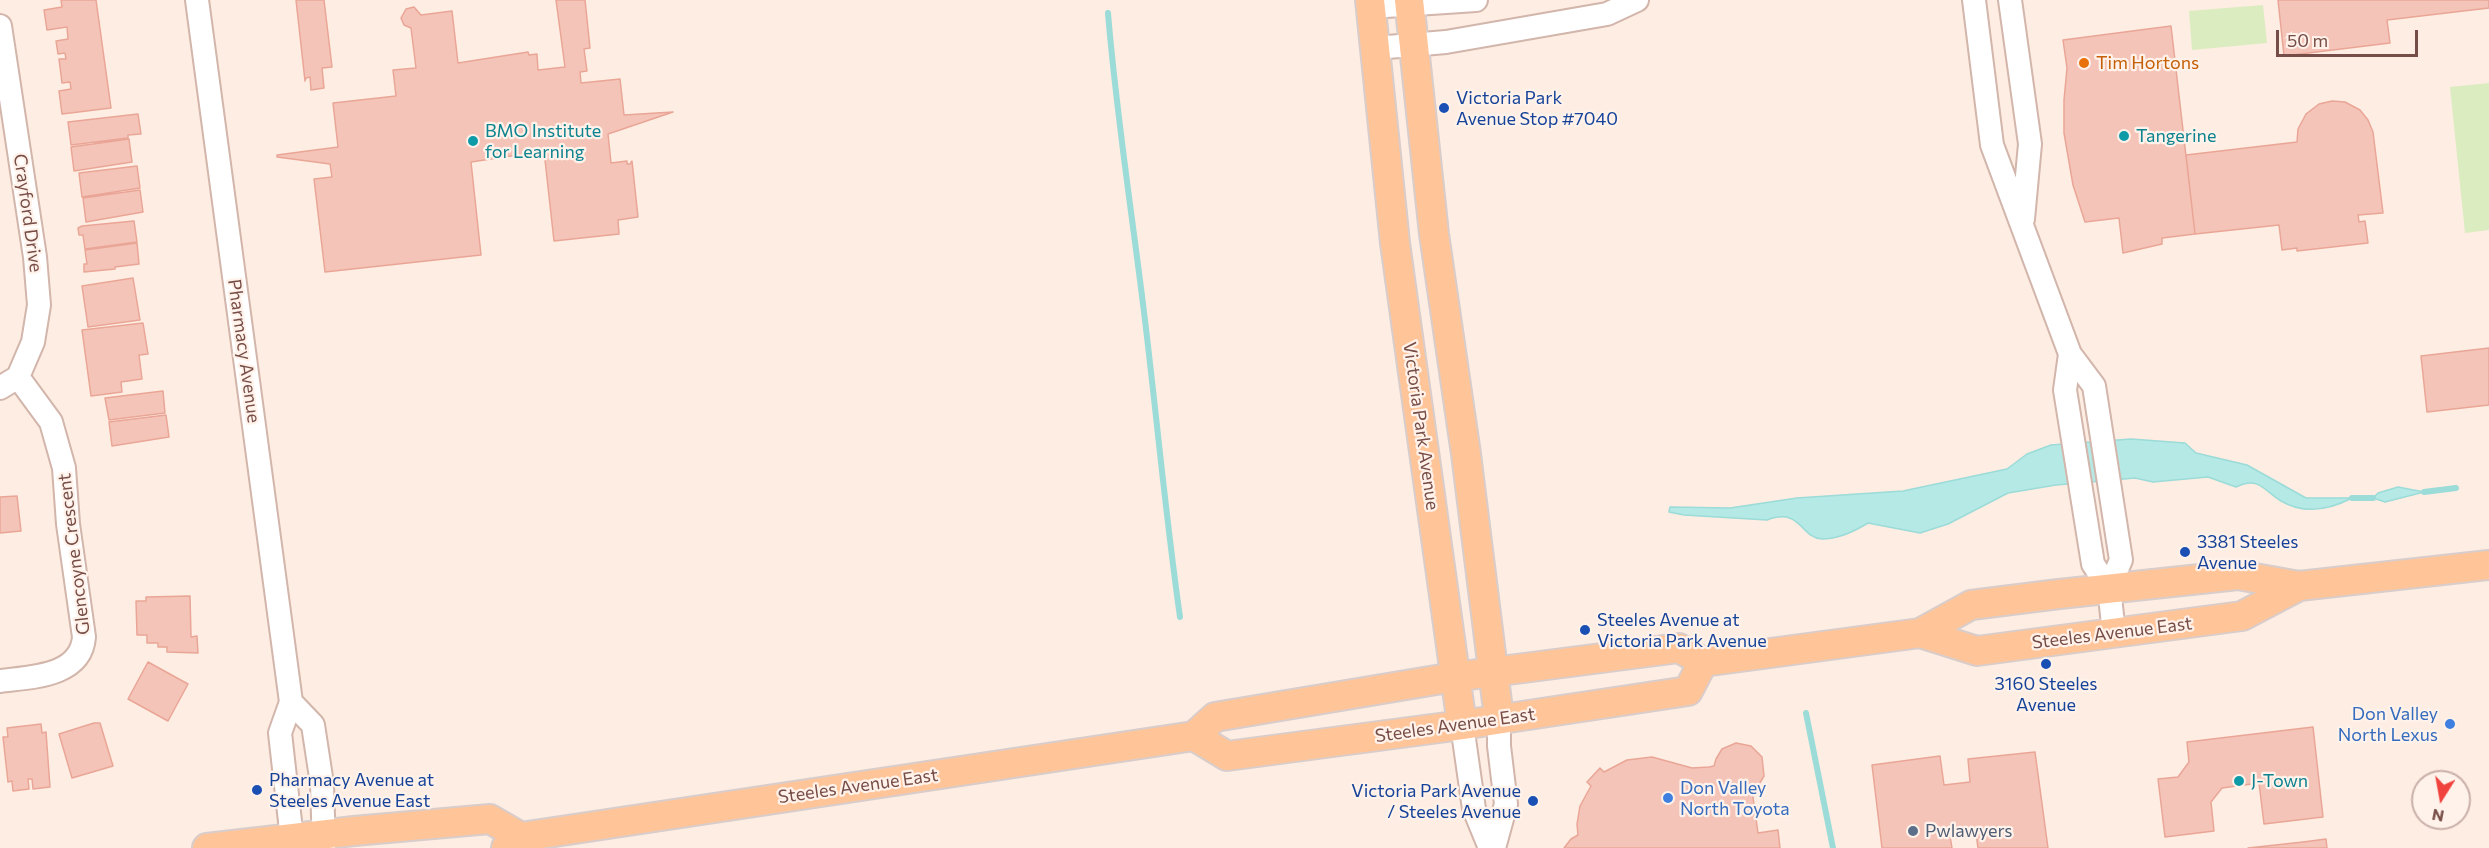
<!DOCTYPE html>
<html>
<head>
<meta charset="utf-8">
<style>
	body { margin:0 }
	#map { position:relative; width:2489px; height:848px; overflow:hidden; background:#feede2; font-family:Commissioner,sans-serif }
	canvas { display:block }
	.north { position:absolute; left:2411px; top:770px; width:60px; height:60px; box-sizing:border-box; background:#fff2ea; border:2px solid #c9b0a9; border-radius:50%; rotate:191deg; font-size:16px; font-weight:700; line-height:24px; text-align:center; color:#774e47 }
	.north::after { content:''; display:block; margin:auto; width:21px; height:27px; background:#f0433e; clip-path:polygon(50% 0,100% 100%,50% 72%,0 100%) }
	.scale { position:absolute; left:2276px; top:30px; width:142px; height:27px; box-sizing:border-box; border:3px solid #774e47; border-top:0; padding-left:8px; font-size:18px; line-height:21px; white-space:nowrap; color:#774e47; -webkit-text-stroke:4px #fff2ea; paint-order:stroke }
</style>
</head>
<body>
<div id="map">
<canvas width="2489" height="848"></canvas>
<div class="north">N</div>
<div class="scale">50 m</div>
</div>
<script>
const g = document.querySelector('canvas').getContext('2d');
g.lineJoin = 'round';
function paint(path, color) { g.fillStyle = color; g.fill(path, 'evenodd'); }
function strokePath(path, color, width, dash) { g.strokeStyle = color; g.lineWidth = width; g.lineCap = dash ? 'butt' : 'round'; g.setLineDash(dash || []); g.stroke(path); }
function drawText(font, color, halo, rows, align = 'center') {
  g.font = font + ' Commissioner,sans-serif'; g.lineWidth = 4.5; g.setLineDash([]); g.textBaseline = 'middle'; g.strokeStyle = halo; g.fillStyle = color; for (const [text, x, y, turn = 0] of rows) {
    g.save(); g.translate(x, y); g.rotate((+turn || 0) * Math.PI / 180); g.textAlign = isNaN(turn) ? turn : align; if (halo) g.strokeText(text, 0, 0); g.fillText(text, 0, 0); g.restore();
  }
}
paint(new Path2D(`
	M2263 5 2267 43 2192 50 2189 11Z
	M2489 83V230L2465 233 2450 87Z`), '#dbecc0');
const water = new Path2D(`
	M2131 439 2185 443 2196 453 2247 465 2306 498H2352C2329 510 2305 515 2281 501 2263 490 2259 476 2236 487L2208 477 2153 482 2135 478 2056 485 2008 493 1948 524 1920 533 1868 523C1855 531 1838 539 1822 539 1800 538 1802 507 1767 520L1684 515 1669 512 1670 507 1730 508 1797 498 1903 491 2007 469 2027 454 2051 445Z
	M2398 487 2424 492 2385 502 2373 498 2378 493Z`);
paint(water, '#b5e9e6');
strokePath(water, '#9bdbd8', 1.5);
strokePath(new Path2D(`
	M1108 13C1116 111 1131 207 1143 304 1156 408 1165 512 1180 617
	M2424 492 2456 488
	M2352 498H2373
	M1806 713 1833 848`), '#9bdbd8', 6);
const building = new Path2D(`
	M61 0H96L111 108 62 114 59 91 71 89 70 82 62 83 59 59H66L65 53 58 54 56 41 68 39 67 27 47 30 44 10 62 7Z
	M296 0H324L332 67 322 68 324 88 311 90 310 77 306 78 305 81Z
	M556 0H585L590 48 584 49 587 71 580 72 581 83 620 79 624 115 673 112 608 134 611 163 627 161V164H630L632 161 638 217 618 220 619 234 554 241 544 151 471 162 481 255 325 272 314 179 332 177 330 164 277 157V155L338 147 333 103 396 96 393 70 416 68 411 28 404 25 401 18 406 9 414 7 421 15 452 11 458 63 528 52 529 55 537 54 538 70 565 67Z
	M2278 0H2489V8L2387 20 2390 43 2284 56Z
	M2171 26 2195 234 2162 238V244L2123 253 2119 218 2085 222 2073 185 2064 133V100L2067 68 2063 40Z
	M2332 101 2345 102 2360 110 2368 120 2373 132 2383 213 2358 215 2359 222 2365 221 2368 243 2297 251V248L2282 250 2279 225 2195 234 2186 155 2297 142 2298 129 2306 114 2319 104Z
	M138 114 141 134 128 135V138L71 145 68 122Z
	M129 139 132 162 74 171 71 147Z
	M137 166 140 188 82 197 79 173Z
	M140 190 143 212 86 222 83 198Z
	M134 221 137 242 85 249 83 235H79L78 228 82 226Z
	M137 243 139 264 115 267V269L84 272V264H87L85 250Z
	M133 278 140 320 88 327 82 286Z
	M143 323 148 354 139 355 142 379 121 382 122 392 91 396 82 330Z
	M2489 348V405L2427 412 2421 356Z
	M163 391 165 413 109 420 105 398Z
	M166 415 169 437 112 446 109 422Z
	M17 496 21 531 0 533V497Z
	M190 596 191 637 197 636 198 653 167 652V647H158V643H147V635H137L136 601H146V597Z
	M148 662 188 684 168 721 128 699Z
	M94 723H100L113 766 72 778 59 734Z
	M41 724 42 733 46 732 50 787 33 789 32 779H28L29 789 13 791 12 781 8 782 3 737H8L7 728Z
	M2313 727 2323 817 2264 824 2259 783 2222 788 2211 802 2214 831 2165 837 2158 779 2178 777 2189 762 2187 742Z
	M1736 743 1751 746 1762 757 1764 776 1758 786 1752 790 1758 833 1778 830 1780 848H1564L1571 839 1578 835 1577 824 1580 806 1591 786 1587 782 1600 768 1604 772 1627 760 1652 757 1692 768 1709 767 1714 766 1716 759 1722 749Z
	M2035 752 2048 848H1978L1976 833H1972V836L1955 838V835L1950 836 1952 848H1882L1872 765 1940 756 1944 785 1970 782 1968 759Z
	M2326 839 2327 848H2248L2303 842Z`);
paint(building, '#f5c4b8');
strokePath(building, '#e9a697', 1.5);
const minor = new Path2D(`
	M197 0 291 702 280 733 293 848
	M1974 0 1992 145 2070 354 2094 386 2121 560 2109 588
	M2010 0 2030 144 2023 219
	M1371 7 1476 0
	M0 26 35 257 39 305 33 342 18 377 0 388
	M1376 48 1446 42 1607 14 1637 0
	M2070 354 2065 390 2093 564 2109 588 2114 633
	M0 681C30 677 81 677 84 637L68 524 64 468 51 422 18 377
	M291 702 313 725 322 784 324 848
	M1462 725 1474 809 1490 848
	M1494 848 1506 804 1499 746V718`);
const major = new Path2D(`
	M1370 0 1395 243 1462 725
	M1409 0 1434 234 1466 454 1499 718
	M1920 633 1977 651 2242 616 2299 586
	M1194 736 1227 756 1462 725 1688 691 1703 662
	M207 848 354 831 490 819 521 837
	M506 848 521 837 1194 736 1215 717 1454 677 1679 648 1703 662 1920 633 1971 605 2059 594 2238 575 2299 586 2489 565`);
strokePath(minor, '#d2b5ab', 26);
strokePath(major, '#d9cdcb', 32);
strokePath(minor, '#fff', 22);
strokePath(major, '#ffc498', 28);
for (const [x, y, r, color] of [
	[2084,63,6,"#e8710a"],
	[1444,108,6,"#1a4fb4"],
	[2124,136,6,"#0f9aa8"],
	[473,141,6,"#0f9aa8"],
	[2185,552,6,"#1a4fb4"],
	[1585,630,6,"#1a4fb4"],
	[2046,664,6,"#1a4fb4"],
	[2450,724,6,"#3f7fe0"],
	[2239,781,6,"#0f9aa8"],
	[257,790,6,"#1a4fb4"],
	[1668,798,6,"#3f7fe0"],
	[1533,801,6,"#1a4fb4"],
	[1913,831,6,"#5c6f8a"]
]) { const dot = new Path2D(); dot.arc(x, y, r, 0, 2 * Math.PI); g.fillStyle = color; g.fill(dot); strokePath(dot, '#fff2ea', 2); }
drawText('18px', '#c56008', '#fff2ea', [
	["Tim Hortons",2096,63]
], 'left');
drawText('18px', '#164399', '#fff2ea', [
	["Victoria Park",1456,98],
	["Avenue Stop #7040",1456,119],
	["3381 Steeles",2197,542],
	["Avenue",2197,563],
	["Steeles Avenue at",1597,620],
	["Victoria Park Avenue",1597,641],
	["3160 Steeles",2046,684,"center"],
	["Avenue",2046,705,"center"],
	["Pharmacy Avenue at",269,780],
	["Steeles Avenue East",269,801],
	["Victoria Park Avenue",1521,791,"right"],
	["/ Steeles Avenue",1521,812,"right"]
], 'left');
drawText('18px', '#0d838f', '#fff2ea', [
	["BMO Institute",485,131],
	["for Learning",485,152],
	["Tangerine",2136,136],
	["J-Town",2251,781]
], 'left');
drawText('18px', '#774e47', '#fff2ea', [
	["Crayford Drive",28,213,82],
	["Pharmacy Avenue",244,351,82],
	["Victoria Park Avenue",1421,426,82],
	["Glencoyne Crescent",74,554,-97],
	["Steeles Avenue East",2112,633,-7],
	["Steeles Avenue East",1455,725,-8],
	["Steeles Avenue East",858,786,-8]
]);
drawText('18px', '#366cbe', '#fff2ea', [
	["Don Valley",2438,714],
	["North Lexus",2438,735],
	["Don Valley",1680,788,"left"],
	["North Toyota",1680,809,"left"]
], 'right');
drawText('18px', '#4e5e75', '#fff2ea', [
	["Pwlawyers",1925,831]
], 'left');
</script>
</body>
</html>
